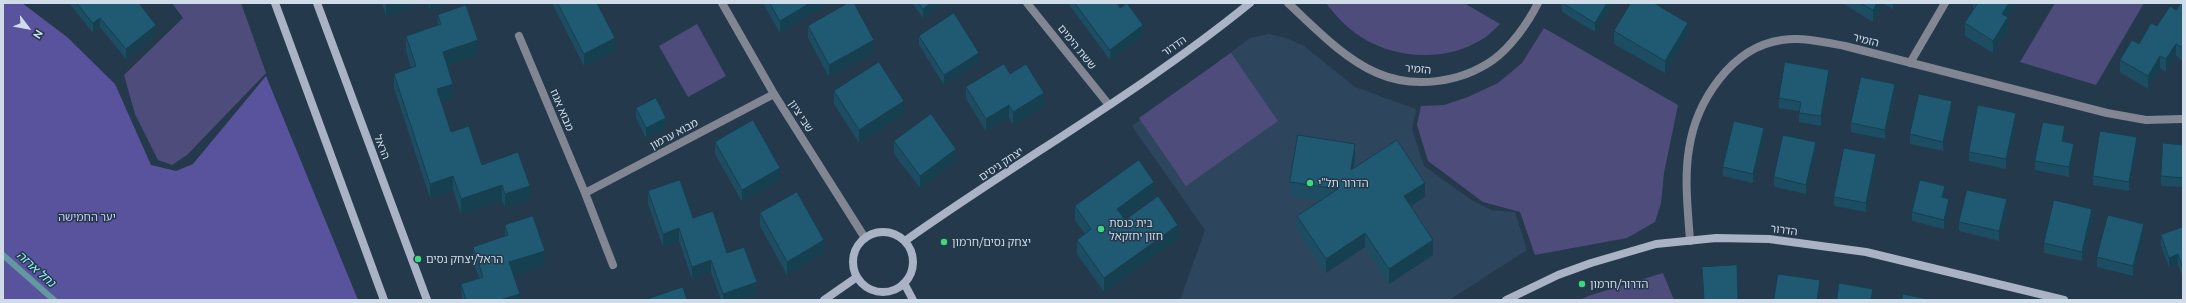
<!DOCTYPE html>
<html>
<head>
<meta charset="utf-8">
<style>
	body { margin:0 }
	#map { position:relative; width:2186px; height:303px; overflow:hidden; background:#25394c; font-family:Ubuntu,sans-serif }
	canvas { display:block }
	.frame { position:absolute; inset:0; border:4px solid #d0dde8; pointer-events:none }
	.north { position:absolute; left:8px; top:8px; width:40px; height:40px; -webkit-text-stroke:3px #25394c; paint-order:stroke; rotate:122deg; font-size:11px; font-weight:700; line-height:16px; text-align:center; color:#d0dde8 }
	.north::after { content:''; display:block; margin:auto; width:14px; height:18px; background:#d0dde8; clip-path:polygon(50% 0,100% 100%,50% 72%,0 100%) }
</style>
</head>
<body>
<div id="map">
<canvas width="2186" height="303"></canvas>
<div class="frame"></div>
<div class="north">N</div>
</div>
<script>
const g = document.querySelector('canvas').getContext('2d');
g.lineJoin = 'round';
function paint(path, color) { g.fillStyle = color; g.fill(path, 'evenodd'); }
function strokePath(path, color, width, dash) { g.strokeStyle = color; g.lineWidth = width; g.lineCap = dash ? 'butt' : 'round'; g.setLineDash(dash || []); g.stroke(path); }
function drawText(font, color, halo, rows, align = 'center') {
  g.font = font + ' Ubuntu,"Noto Sans Hebrew",sans-serif'; g.lineWidth = 3; g.setLineDash([]); g.textBaseline = 'middle'; g.strokeStyle = halo; g.fillStyle = color; for (const [text, x, y, turn = 0] of rows) {
    g.save(); g.translate(x, y); g.rotate((+turn || 0) * Math.PI / 180); g.textAlign = isNaN(turn) ? turn : align; if (halo) g.strokeText(text, 0, 0); g.fillText(text, 0, 0); g.restore();
  }
}
paint(new Path2D(`
	M1269 34 1286 38 1304 46 1355 87 1416 109 1412 129 1424 166 1473 201 1491 210 1515 212 1527 250 1449 300H1180L1205 230 1132 126 1250 38Z`), '#2e465d');
paint(new Path2D(`
	M172 3H241L266 73 187 155 172 165 158 160 135 114 124 75 183 18Z
	M1326 3H1464L1500 24C1494 30 1488 36 1481 40 1445 62 1396 59 1361 37 1348 29 1335 15 1326 3Z
	M2055 3H2144L2096 85 2020 62Z
	M697 24 726 76 688 97 659 46Z
	M1544 28 1678 105 1664 173 1661 203 1655 222 1627 238 1535 255 1520 212 1483 202 1428 161 1417 125 1421 106 1444 105 1468 97 1498 83 1522 63Z
	M1231 53 1278 121 1186 186 1139 118Z
	M1663 273 1674 300H1580L1588 296Z`), '#4e4c7b');
paint(new Path2D(`
	M3 3H22L67 37 115 84 151 165 176 171 193 164 266 76 358 300H3Z`), '#59539e');
strokePath(new Path2D(`
	M3 255 54 300`), '#6397a1', 6);
strokePath(new Path2D(`
	M722 3 774 94 865 238
	M1027 3 1109 105
	M1288 3C1315 28 1343 58 1377 73 1414 89 1460 83 1493 60 1511 47 1528 23 1538 3
	M519 36 585 193 613 265
	M1910 63 1945 3
	M585 193 774 94
	M1690 241C1688 211 1684 179 1689 149 1696 102 1731 47 1782 40 1803 37 1824 42 1845 46L2107 113 2146 120 2183 119`), '#818692', 8);
strokePath(new Path2D(`
	M275 3 384 300
	M317 3 427 300
	M853 262a30 30 0 1 1 60 0a30 30 0 1 1-60 0Z
	M905 241C1019 160 1142 91 1250 3
	M904 283 913 300
	M824 300 857 277
	M1506 300 1558 275 1591 263 1656 244 1716 238 1769 239 1866 252 2064 300`), '#aab2c5', 8);
paint(new Path2D(`
	M69 3H139L156 34 126 59 100 27 93 33Z
	M382 3H423L386 16Z
	M428 3H452L430 10Z
	M552 3H597L615 51 584 66Z
	M763 3H824V7L780 33Z
	M912 3H944L923 18Z
	M1068 3H1117L1143 35 1110 60Z
	M1562 3H1613L1595 32 1562 12Z
	M1842 3H1897L1893 9 1884 4 1873 22Z
	M1973 3H2015V6L2008 17V30L1993 53 1965 36V23L1974 9 1973 8Z
	M2183 3V61L2176 56 2166 72 2160 68 2148 89 2120 72V60L2139 44 2157 26 2176 10Z
	M438 15 478 55 447 65 453 98 441 102 451 132 482 165 530 200 505 208 502 200 461 214 453 190 430 198 394 88V74L411 68 406 51V36L438 26Z
	M808 26 874 52 829 77 808 38Z
	M1614 31 1688 35 1665 73 1614 44Z
	M919 36 979 62 944 85 919 45Z
	M1010 74 1044 106 1013 125 1009 117 986 131 966 99V87Z
	M1829 79 1821 126 1799 122V111L1779 108V98Z
	M834 91 904 114 859 143 834 104Z
	M1895 93 1885 139 1851 132V123Z
	M636 108 666 128 646 138 636 118Z
	M1952 111 1943 151 1910 144V134Z
	M2016 123 2006 169 1969 161V152Z
	M2065 136 2063 142 2074 153 2069 177 2035 170V161Z
	M1764 138 1753 183 1723 176V167Z
	M894 141 956 161 920 188 894 154Z
	M715 142 780 180 742 202 715 154Z
	M2183 145V187L2161 186V176Z
	M2137 147 2129 191 2093 185V176Z
	M1816 152 1806 194 1774 187V177Z
	M1355 158 1354 169 1425 197 1411 206 1433 255 1389 284 1365 247 1326 273 1297 230V216L1321 201 1290 196V182Z
	M1876 164 1866 212 1834 206V197Z
	M648 191 693 218 727 253 757 294 741 300H721L711 272 692 279 679 241 663 247 648 204Z
	M1154 196 1124 218 1125 220 1178 239 1104 292 1077 254V240L1085 234 1075 220V206Z
	M1945 196 1944 198 1949 208 1944 229 1912 221V212Z
	M2007 209 1999 241 1959 231V222Z
	M760 213 824 253 787 275 760 226Z
	M2092 218 2082 261 2044 253V243Z
	M505 225 545 265 514 275 520 300H462L461 284 479 278 473 261V247L505 236Z
	M2183 227V278L2178 264 2169 267 2161 245V235Z
	M2144 233 2133 276 2097 267V257Z`), '#1c4d62');
paint(new Path2D(`
	M386 3H423L386 16Z
	M430 3H452L430 10Z
	M810 3H824V7L780 33V21Z
	M931 3H944L923 18V9Z
	M1186 3H1191L1186 6Z
	M1607 3H1613L1595 32V23Z
	M1877 3H1884V4L1873 22V10Z
	M1893 3H1897L1893 9Z
	M2009 3H2015V6L2002 26V14Z
	M2008 17V30L1993 53V41Z
	M100 18V27L93 33V23Z
	M1688 23V35L1665 73V61Z
	M156 25V34L126 59V49Z
	M1143 25V35L1110 60V50Z
	M615 38V51L584 66V54Z
	M478 40V55L443 66V52Z
	M874 40V52L829 77V65Z
	M2176 44V56L2166 72V59Z
	M979 53V62L944 85V75Z
	M2160 56V68L2148 89V76Z
	M1829 70V79L1821 126V116Z
	M453 84V98L437 103V89Z
	M1895 84V93L1885 139V130Z
	M1044 93V106L1013 125V112Z
	M904 101V114L859 143V130Z
	M1952 101V111L1943 151V142Z
	M1009 105V117L986 131V119Z
	M2016 113V123L2006 169V159Z
	M666 118V128L646 138V128Z
	M2065 126V136L2062 151V141Z
	M1764 128V138L1753 183V174Z
	M2137 137V147L2129 191V182Z
	M1816 142V152L1806 194V185Z
	M1355 144V158L1351 185V170Z
	M2074 144V153L2069 177V167Z
	M956 149V161L920 188V176Z
	M1876 154V164L1866 212V203Z
	M780 168V180L742 202V190Z
	M453 176V190L430 198V184Z
	M1154 182V196L1117 223V209Z
	M1425 183V197L1404 211V196Z
	M502 185V200L461 214V199Z
	M530 186V200L505 208V194Z
	M1945 186V196L1942 206V197Z
	M1949 199V208L1944 229V220Z
	M2007 199V209L1999 241V231Z
	M2092 209V218L2082 261V252Z
	M2144 224V233L2133 276V266Z
	M1178 225V239L1104 292V278Z
	M679 228V241L663 247V234Z
	M1365 233V247L1326 273V259Z
	M824 240V253L787 275V262Z
	M1433 240V255L1389 284V269Z
	M545 251V265L509 277V262Z
	M2178 254V264L2169 267V258Z
	M711 260V272L692 279V267Z
	M1820 280V289L1818 300H1817Z
	M757 282V294L741 300H723V294Z
	M520 294V300H503V299Z`), '#163f50');
const building = new Path2D(`
	M77 3H139L156 25 126 49 100 18 93 23Z
	M558 3H597L615 38 584 54Z
	M770 3H810L780 21Z
	M848 3H854L874 40 829 65 808 26Z
	M919 3H931L923 9Z
	M1075 3H1117L1120 8 1127 3 1143 25 1110 50Z
	M1563 3H1607L1595 23Z
	M1631 3H1654L1688 23 1665 61 1614 31Z
	M1861 3H1877L1873 10Z
	M1978 3H2009L2002 14 2008 17 1993 41 1965 23Z
	M2181 3H2183V48L2176 44 2166 59 2160 56 2148 76 2120 60 2132 40 2139 44 2151 23 2157 26 2170 6 2176 10Z
	M466 5 478 40 443 52 453 84 437 89 451 132 469 126 482 165 518 152 530 186 505 194 502 185 461 199 453 176 430 184 394 74 416 66 406 36 441 24 438 15Z
	M954 13 979 53 944 75 919 36Z
	M879 62 904 101 859 130 834 91Z
	M1785 62 1829 70 1821 116 1799 113 1801 102 1779 98Z
	M1004 64 1010 74 1026 64 1044 93 1013 112 1009 105 986 119 966 87Z
	M1861 77 1895 84 1885 130 1851 123Z
	M1919 94 1952 101 1943 142 1910 134Z
	M656 98 666 118 646 128 636 108Z
	M1978 105 2016 113 2006 159 1969 152Z
	M931 114 956 149 920 176 894 141Z
	M753 120 780 168 742 190 715 142Z
	M1734 121 1764 128 1753 174 1723 167Z
	M2043 122 2065 126 2062 141 2074 144 2069 167 2035 161Z
	M2100 131 2137 137 2129 182 2093 176Z
	M1298 135 1355 144 1351 170 1397 140 1425 183 1404 196 1433 240 1389 269 1365 233 1326 259 1297 216 1338 189 1290 182Z
	M1783 135 1816 142 1806 185 1774 177Z
	M2163 143 2183 145V178L2161 176Z
	M1844 148 1876 154 1866 203 1834 197Z
	M1139 160 1154 182 1117 209 1125 220 1158 196 1178 225 1104 278 1077 240 1091 229 1075 206Z
	M680 180 693 218 713 211 727 253 744 247 757 282 723 294 711 260 692 267 679 228 663 234 648 191Z
	M1920 180 1945 186 1942 197 1949 199 1944 220 1912 212Z
	M1967 190 2007 199 1999 231 1959 222Z
	M797 192 824 240 787 262 760 213Z
	M2054 200 2092 209 2082 252 2044 243Z
	M2108 215 2144 224 2133 266 2097 257Z
	M533 216 545 251 509 262 520 294 503 299V300H466L461 284 483 277 473 247 508 235 505 225Z
	M2183 227V269L2178 254 2169 258 2161 235Z
	M1737 265 1738 300H1704L1702 267Z
	M1778 274 1820 280 1817 300H1774Z
	M1839 283 1873 289 1871 299 1875 300H1837Z
	M683 287 687 300H645Z
	M1903 294 1927 299V300H1902Z`);
paint(building, '#205a72');
strokePath(building, '#163f50', 1);
for (const [x, y, r, color] of [
	[1310,183,4,"#3ed77d"],
	[1101,229,4,"#3ed77d"],
	[944,242,4,"#3ed77d"],
	[418,259,4,"#3ed77d"],
	[1582,284,4,"#3ed77d"]
]) { const dot = new Path2D(); dot.arc(x, y, r, 0, 2 * Math.PI); g.fillStyle = color; g.fill(dot); strokePath(dot, '#25394c', 1.5); }
drawText('11px', '#d0dde8', '#25394c', [
	["הזמיר",1866,40,14],
	["הדרור",1174,46,-35],
	["ששת הימים",1077,47,51],
	["הזמיר",1418,69,5],
	["מבוא אגוז",562,110,67],
	["שבי ציון",801,116,57],
	["מבוא ערמון",674,134,-28],
	["הראל",382,147,69],
	["יצחק ניסים",1001,164,-34],
	["הדרור",1784,230,7]
]);
drawText('11px', '#d0dde8', '#25394c', [
	["הדרור תל\"י",1318,183],
	["בית כנסת",1109,223],
	["חזון יחזקאל",1109,236],
	["יצחק נסים/חרמון",952,242],
	["הראל/יצחק נסים",426,259],
	["הדרור/חרמון",1590,284]
], 'left');
drawText('11px', '#cecffa', '#25394c', [
	["יער החמישה",87,217]
]);
drawText('italic 12px', '#96f0ff', '#25394c', [
	["נחל ארזה",36,269,42]
]);
</script>
</body>
</html>
